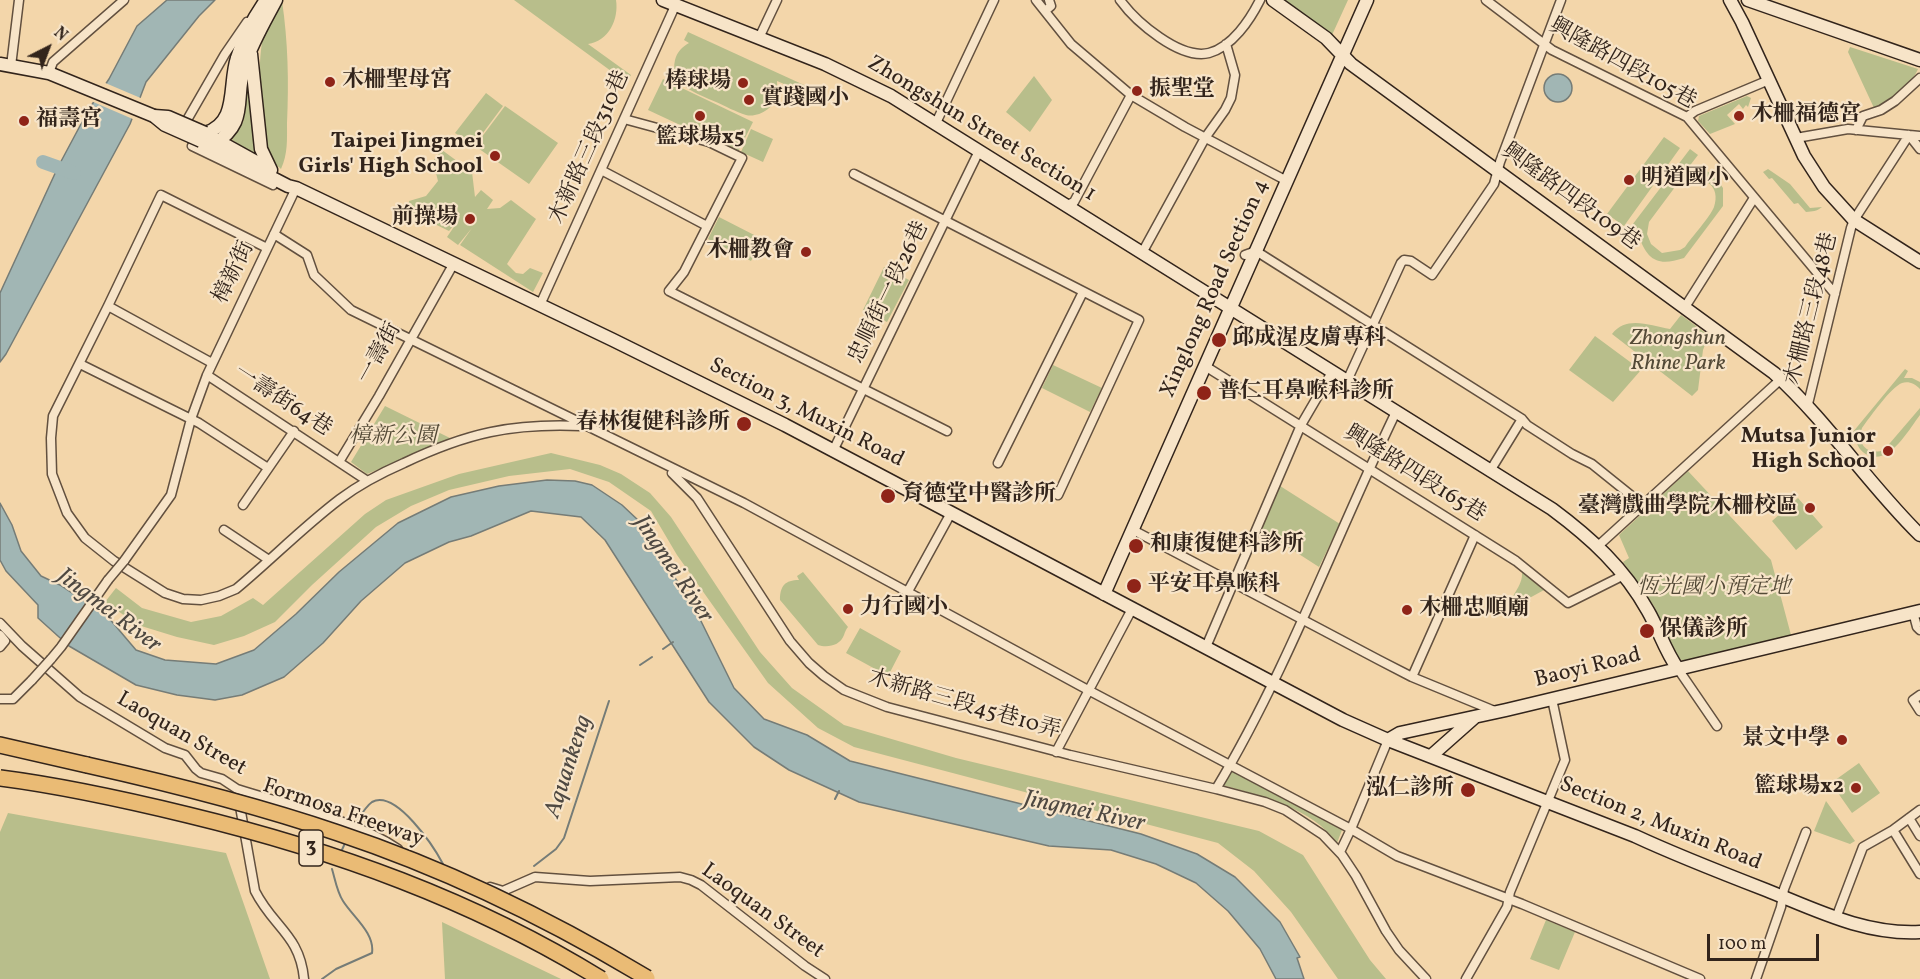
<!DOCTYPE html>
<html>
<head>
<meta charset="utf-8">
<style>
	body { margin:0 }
	#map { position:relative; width:1920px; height:979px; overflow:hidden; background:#f3d6aa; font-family:Vollkorn,serif }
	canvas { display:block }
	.north { position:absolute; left:18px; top:18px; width:60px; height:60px; -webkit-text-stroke:4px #f7e4c8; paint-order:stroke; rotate:42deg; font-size:16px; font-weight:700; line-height:24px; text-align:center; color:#32241b }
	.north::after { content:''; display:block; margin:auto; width:21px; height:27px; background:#32241b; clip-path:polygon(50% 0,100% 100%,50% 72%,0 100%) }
	.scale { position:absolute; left:1707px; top:934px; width:112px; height:27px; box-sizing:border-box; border:3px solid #32241b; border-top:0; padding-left:8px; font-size:18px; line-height:21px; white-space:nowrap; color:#32241b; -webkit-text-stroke:4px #f7e4c8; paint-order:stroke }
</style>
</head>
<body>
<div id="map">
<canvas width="1920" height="979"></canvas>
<div class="north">N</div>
<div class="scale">100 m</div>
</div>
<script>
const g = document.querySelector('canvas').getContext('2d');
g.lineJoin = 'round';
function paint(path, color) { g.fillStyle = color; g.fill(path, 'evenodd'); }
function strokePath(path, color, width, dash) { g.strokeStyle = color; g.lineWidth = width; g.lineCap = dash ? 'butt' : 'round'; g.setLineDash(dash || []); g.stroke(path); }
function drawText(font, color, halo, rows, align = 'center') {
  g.font = font + ' Vollkorn,"Noto Serif TC",serif'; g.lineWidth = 4.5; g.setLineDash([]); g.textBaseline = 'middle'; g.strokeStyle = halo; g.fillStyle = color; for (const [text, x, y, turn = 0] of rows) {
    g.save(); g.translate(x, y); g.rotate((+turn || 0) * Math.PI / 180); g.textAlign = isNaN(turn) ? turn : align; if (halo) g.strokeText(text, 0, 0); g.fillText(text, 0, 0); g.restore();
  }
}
paint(new Path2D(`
	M514 0H616C619 19 609 41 588 44L631 75 626 82Z
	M1283 0H1348L1332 35Z
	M282 1C288 41 289 82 287 123 287 139 288 154 281 169 278 166 273 163 271 159 259 139 257 61 263 38 267 25 275 13 282 1Z
	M688 32 815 90 812 96 777 81C777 85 778 90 777 95 775 108 758 118 746 115 736 112 725 106 716 102 698 94 669 85 675 60 677 52 682 47 689 43L684 40Z
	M1850 47 1918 69C1912 84 1890 104 1874 108L1848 52Z
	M249 76 252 126 257 156 232 140 243 122Z
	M1034 76 1052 100 1030 132 1006 112Z
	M663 79 753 122 738 152 648 110Z
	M486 93 503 106 474 145 455 133Z
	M1747 96 1751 98 1748 107 1746 105 1743 109 1739 104 1727 115 1735 124 1710 134 1698 121 1699 116Z
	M505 106 558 143 529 184 475 146Z
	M751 129 773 139 763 162 741 152Z
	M1664 137 1680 148 1624 226 1607 214Z
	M1690 149 1698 155 1688 168 1701 169 1713 174 1723 188V206L1684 258C1657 267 1647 260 1638 234L1631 242 1623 237ZM1687 177C1705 177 1721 186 1714 207 1710 217 1691 238 1685 247L1680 250 1662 253 1651 244 1647 234 1649 222 1681 179Z
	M442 150 472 172 475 197 481 190 493 200 487 209 500 208 511 200 536 219 507 264 516 273 523 274 530 268 543 273 533 292 460 245 472 228 458 245 447 237 460 218 449 231 408 211 409 201 426 196 438 181 433 161Z
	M1768 169 1790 184 1810 208 1822 207C1816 212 1813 211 1806 212L1798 203 1794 204 1772 178 1769 179 1763 172Z
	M719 217 762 239 751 261 708 239Z
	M884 267 909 280 887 322 863 310Z
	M1681 315 1714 339 1705 345 1703 350 1698 390 1692 396 1612 334C1627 315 1650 326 1670 329Z
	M1595 336 1641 370 1613 402 1569 370Z
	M1053 365 1102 388 1090 412 1042 388Z
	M1905 369 1908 371 1904 378H1912L1920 382V389C1915 384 1909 381 1902 383 1891 387 1870 417 1862 428 1856 444 1868 456 1884 450L1920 408V415C1909 429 1890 465 1868 455 1860 452 1857 445 1855 437L1851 441 1848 438Z
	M385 406 452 439 367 474 351 462Z
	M551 453 600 465 621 474 650 493 671 517 760 652 792 688 844 725 956 758 1259 831 1303 855 1370 960 1386 979H1338L1291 912 1254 871 1218 843 854 747 818 728 768 683 677 555 651 511 609 482 570 469 509 476 449 490 411 506 376 527 312 585 275 622 244 636 214 645 177 637 138 625 105 602 116 588 142 608 191 622 221 616 253 598 263 605 365 514 386 500 459 474Z
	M1688 471 1771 560 1791 635 1683 661 1676 656 1654 606 1623 562 1629 558 1619 535Z
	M1277 484 1340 524 1319 567 1260 529Z
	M1798 498 1823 527 1796 550 1772 521Z
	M803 572 848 627C846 629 845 632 844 635 840 646 827 648 818 645L780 600C780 586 785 580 799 580L797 576Z
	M1522 572 1544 590 1515 606 1511 601C1515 590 1523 584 1522 572Z
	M860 628 901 651 888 676 846 653Z
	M1859 763 1880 793 1852 813 1831 783Z
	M1231 770 1342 830 1337 843C1312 808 1262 796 1222 785Z
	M1826 801 1855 841 1850 844 1814 831Z
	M8 813 226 853 270 979H0V832Z
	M1546 920 1575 932 1559 970 1530 959Z
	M442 922 561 979H445Z`), '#b8be8b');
const water = new Path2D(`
	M167 0H215L199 16 146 82 130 124 6 354 0 362V293L58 167 89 109 109 79 137 26Z
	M1544 88a14 14 0 1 1 28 0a14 14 0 1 1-28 0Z
	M547 480 575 481 592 485 622 505 639 521 696 611 734 688 764 719 807 735 850 761 1141 834 1197 854 1235 877 1280 922 1300 957 1297 958 1304 979H1276L1260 949 1228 911 1196 883 1156 864 1111 850 1049 846 859 802 789 770 754 747 709 702 605 540 581 517 531 511 471 536 449 542 405 563 361 601 323 643 284 677 242 695 215 700 177 695 136 685 69 646 38 618V605L6 571 0 560V503L12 525 21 551 41 576 60 585 108 617 136 650 165 660 216 664 254 650 296 614 339 572 398 523 451 497 499 486Z`);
paint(water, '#a1b6b4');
strokePath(water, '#757c77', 1.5);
paint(new Path2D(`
	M103 82 143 99 135 120 91 101Z`), '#f3d6aa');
strokePath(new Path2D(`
	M663 649 673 642
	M640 665 652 657
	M835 799 839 791
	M355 824C359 818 366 806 372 802 396 789 434 847 443 864
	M341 852 346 841
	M534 866 556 849 564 838 609 701
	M322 979 336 969 372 953C375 933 353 917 343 901 337 892 335 879 332 869`), '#757c77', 2);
strokePath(new Path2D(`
	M43 162 74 173`), '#a1b6b4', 14);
const street = new Path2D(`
	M1036 0 1071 44 1131 95 1185 127 1287 181
	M1120 0C1136 22 1180 60 1209 53 1232 47 1250 20 1260 0
	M1486 0 1552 50 1687 117 1835 294
	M1045 11 1051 6 1049 0
	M759 38 777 0
	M11 66 19 0
	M49 73 53 62 124 0
	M1687 117 1695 111 1769 80
	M624 119 709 142 742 158 684 272 669 291 947 431
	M187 120 225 54 247 22
	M936 123 994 0
	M1856 130 1863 116 1881 110 1895 101 1920 78
	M1796 138 1848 129 1920 136
	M192 146 273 185
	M601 170 707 226
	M854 174 1139 320 1058 495
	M1067 205 1074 202 1131 95
	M274 234 307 255 314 275 351 310 744 503 1088 690 1351 829 1397 856 1522 904 1700 979
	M267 248 161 195 108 306 53 416 51 438 52 474 67 513 85 538 114 561 165 593 183 599 201 600 219 596 236 589C271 560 303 527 340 499 360 484 381 473 404 463 467 433 512 423 581 426
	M1142 253 1205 138 1225 110 1231 98 1235 75 1226 44
	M1245 255 1256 251 1267 258 1522 419 1527 425 1572 454 1592 464 1643 505
	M540 305 675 6
	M108 306 212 363
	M1685 307 1754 198
	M80 364 199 423 268 468
	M1205 366 1516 561 1568 603 1624 575
	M207 375 366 480
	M1347 381 1401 263 1404 260 1411 261 1432 275 1494 184 1500 162 1561 0
	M1807 408 1851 228 1854 220 1909 135 1920 149
	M833 451 979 151
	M339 462 379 396 454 263
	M998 463 1083 292
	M1490 471 1522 419
	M672 473 697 498 790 641 809 663 824 676 844 690 887 707 1070 755 1216 789 1265 802 1285 810 1323 835 1342 855 1356 876 1386 931 1399 950 1426 979
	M243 505 294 431
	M224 530 269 560
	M1133 530 1379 660 1412 677 1497 712
	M1598 546 1781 379
	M124 561 171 495 191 419 207 375 296 188
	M907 593 951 513
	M1913 612 1917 627 1920 630
	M0 623 22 646 80 697 165 748 185 755 196 769 201 773 222 779 237 789C287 805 355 820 398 849
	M0 635 5 641 0 647
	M1206 647 1301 425 1332 372
	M51 659 61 647 108 580
	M1678 669 1717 726
	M1412 677 1475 535
	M1920 695 1913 700 1920 711
	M0 699H13L32 680
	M1056 752 1132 609
	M1216 789C1288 669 1335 538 1396 412
	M239 801 255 891C273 927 300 935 304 979
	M1909 818 1920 836
	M1893 830 1920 874
	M1340 852 1351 829 1388 740
	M490 887 503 891 535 877 590 881 680 877 691 880 701 885 805 966 825 979
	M1836 918 1863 847 1893 830 1920 810
	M1466 979 1507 907 1510 892 1565 760 1552 699
	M1756 979 1781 907 1784 889 1806 832`);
const secondary = new Path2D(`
	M663 0 825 64 891 96 1552 509C1591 538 1624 568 1648 611 1659 630 1665 651 1678 669
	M1273 0 1326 38 1351 64 1774 373C1828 422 1868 484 1920 535
	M1730 0 1742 22 1804 156 1824 187 1854 220 1920 262
	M1748 0 1920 60
	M251 54 261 149 271 170
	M0 64 49 73 154 116
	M205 133C239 123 228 85 237 58 243 38 254 17 266 0
	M213 138 260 164
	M201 141 288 186 296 188 613 340 785 425 1343 720 1388 740 1635 836C1678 856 1722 873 1766 890 1816 910 1865 935 1920 932
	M212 146C251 121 233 100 245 64 253 41 265 21 276 0
	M1104 594 1367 0
	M1388 740 1400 733 1506 710 1920 611
	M1431 756 1475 717`);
const highway = new Path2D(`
	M0 745 87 765`);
strokePath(street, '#62503f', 11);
strokePath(secondary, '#32241b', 15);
strokePath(highway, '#32241b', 18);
strokePath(street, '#f7e4c8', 8);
strokePath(secondary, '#f7e4c8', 12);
strokePath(highway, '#eabb75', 15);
const streetBridge = new Path2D(`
	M108 580 124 561
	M32 680 51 659`);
const secondaryBridge = new Path2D(`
	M154 116 165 125 201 141
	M154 116 168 117 205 133`);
const highwayBridge = new Path2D(`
	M87 765C172 784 256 805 338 833 446 869 549 919 647 978
	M0 778C63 786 126 800 188 815 333 850 473 900 601 979`);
strokePath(streetBridge, '#62503f', 11, []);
strokePath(secondaryBridge, '#32241b', 15, []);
strokePath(highwayBridge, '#32241b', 18, []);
strokePath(streetBridge, '#f7e4c8', 8);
strokePath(secondaryBridge, '#f7e4c8', 12);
strokePath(highwayBridge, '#eabb75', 15);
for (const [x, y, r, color] of [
	[330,82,6,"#8f2418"],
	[743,83,6,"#8f2418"],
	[1137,91,6,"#8f2418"],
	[749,100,6,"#8f2418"],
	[700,116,6,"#8f2418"],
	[1739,116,6,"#8f2418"],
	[24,121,6,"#8f2418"],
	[495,156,6,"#8f2418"],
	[1629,180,6,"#8f2418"],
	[470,219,6,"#8f2418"],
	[806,252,6,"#8f2418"],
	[1219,340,8,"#8f2418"],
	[1204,393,8,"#8f2418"],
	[744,424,8,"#8f2418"],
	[1888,451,6,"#8f2418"],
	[888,496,8,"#8f2418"],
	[1810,508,6,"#8f2418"],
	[1136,546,8,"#8f2418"],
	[1134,586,8,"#8f2418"],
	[848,609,6,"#8f2418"],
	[1407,610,6,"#8f2418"],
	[1647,631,8,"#8f2418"],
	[1842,740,6,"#8f2418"],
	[1856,788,6,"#8f2418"],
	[1468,790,8,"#8f2418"]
]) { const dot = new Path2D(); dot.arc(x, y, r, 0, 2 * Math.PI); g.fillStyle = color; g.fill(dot); strokePath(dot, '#f7e4c8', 2); }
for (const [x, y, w] of [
	[311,848,24]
]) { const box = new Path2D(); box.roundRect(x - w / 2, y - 18, w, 36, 4.5); g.fillStyle = '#f7e4c8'; g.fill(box); strokePath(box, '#32241b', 1.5); }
drawText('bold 21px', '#32241b', null, [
	["3",311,848]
]);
drawText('22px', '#32241b', '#f7e4c8', [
	["興隆路四段105巷",1622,65,29],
	["Zhongshun Street Section 1",981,130,31],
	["木新路三段310巷",591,148,-66],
	["興隆路四段109巷",1570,198,36],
	["樟新街",235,273,-64],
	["Xinglong Road Section 4",1216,289,-66],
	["忠順街一段26巷",890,293,-64],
	["木柵路三段48巷",1813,309,-76],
	["一壽街",381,354,-61],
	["一壽街64巷",282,402,33],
	["Section 3, Muxin Road",806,414,27],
	["興隆路四段165巷",1414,475,32],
	["Baoyi Road",1588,669,-14],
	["木新路三段45巷10弄",964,706,16],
	["Laoquan Street",181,735,30],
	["Formosa Freeway",343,814,19],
	["Section 2, Muxin Road",1660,825,22],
	["Laoquan Street",762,912,36]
]);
drawText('bold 22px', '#32241b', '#f7e4c8', [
	["木柵聖母宮",342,82],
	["棒球場",731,83,"right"],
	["振聖堂",1149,91],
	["實踐國小",761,100],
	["木柵福德宮",1751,116],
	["福壽宮",36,121],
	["籃球場x5",700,139,"center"],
	["Taipei Jingmei",483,143,"right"],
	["Girls' High School",483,168,"right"],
	["明道國小",1641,180],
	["前操場",458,219,"right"],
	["木柵教會",794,252,"right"],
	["邱成湦皮膚專科",1232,340],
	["普仁耳鼻喉科診所",1218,393],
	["春林復健科診所",730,424,"right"],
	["Mutsa Junior",1876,438,"right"],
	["High School",1876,463,"right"],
	["育德堂中醫診所",902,496],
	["臺灣戲曲學院木柵校區",1798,508,"right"],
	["和康復健科診所",1150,546],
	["平安耳鼻喉科",1148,586],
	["力行國小",860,609],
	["木柵忠順廟",1419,610],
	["保儀診所",1660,631],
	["景文中學",1830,740,"right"],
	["籃球場x2",1844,788,"right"],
	["泓仁診所",1454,790,"right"]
], 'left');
drawText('italic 22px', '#544a37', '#f7e4c8', [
	["Zhongshun",1678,340],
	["Rhine Park",1678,365],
	["樟新公園",393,438],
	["恆光國小預定地",1714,589]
]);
drawText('italic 24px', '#4e4841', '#f7e4c8', [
	["Jingmei River",672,570,56],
	["Jingmei River",108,612,37],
	["Aquankeng",570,767,-72],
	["Jingmei River",1084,813,12]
]);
</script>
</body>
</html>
